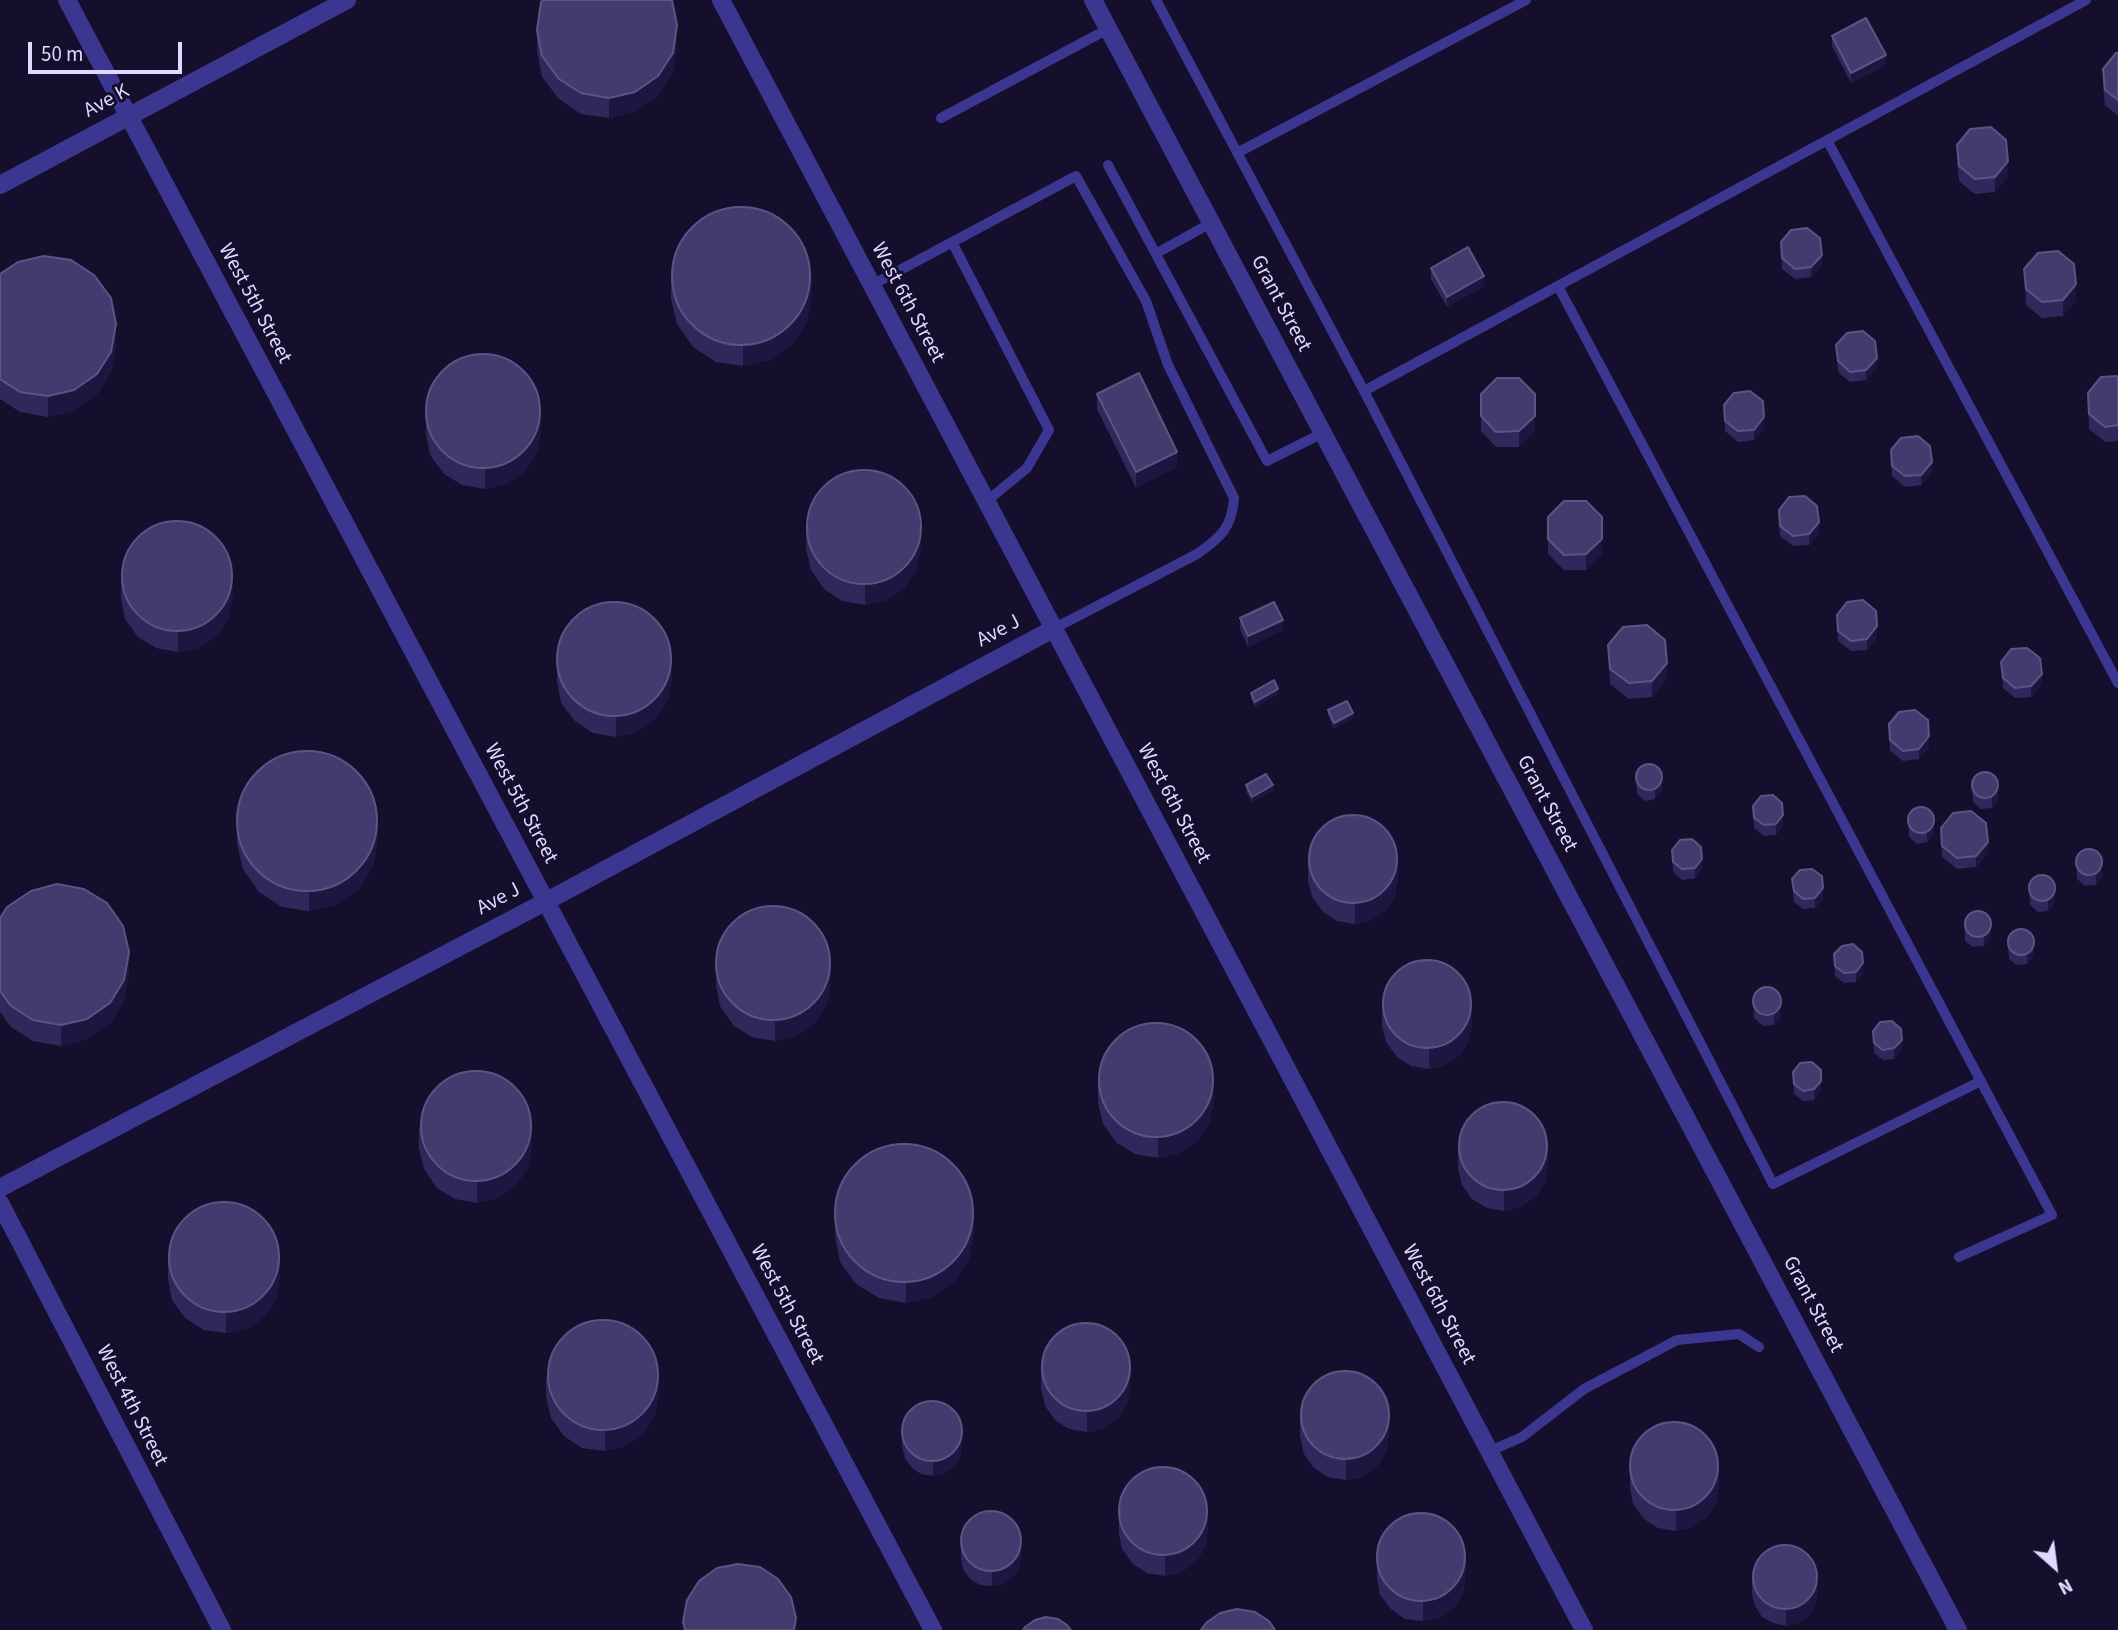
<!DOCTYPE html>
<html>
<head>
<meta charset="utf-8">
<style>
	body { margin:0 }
	#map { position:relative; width:2118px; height:1630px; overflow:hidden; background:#150f2d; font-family:"Source Sans 3",sans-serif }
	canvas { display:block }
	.north { position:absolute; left:2020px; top:1532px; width:70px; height:70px; -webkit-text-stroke:5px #150f2d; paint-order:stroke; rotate:152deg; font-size:19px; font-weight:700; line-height:28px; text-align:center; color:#dfdaff }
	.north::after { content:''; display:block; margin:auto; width:24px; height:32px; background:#dfdaff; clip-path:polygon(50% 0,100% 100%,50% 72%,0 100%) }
	.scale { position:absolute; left:28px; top:42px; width:154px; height:32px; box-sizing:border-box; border:4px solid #dfdaff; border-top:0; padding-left:9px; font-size:21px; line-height:24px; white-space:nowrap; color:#dfdaff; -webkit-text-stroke:5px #150f2d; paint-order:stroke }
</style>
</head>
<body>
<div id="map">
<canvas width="2118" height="1630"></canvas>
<div class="north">N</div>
<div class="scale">50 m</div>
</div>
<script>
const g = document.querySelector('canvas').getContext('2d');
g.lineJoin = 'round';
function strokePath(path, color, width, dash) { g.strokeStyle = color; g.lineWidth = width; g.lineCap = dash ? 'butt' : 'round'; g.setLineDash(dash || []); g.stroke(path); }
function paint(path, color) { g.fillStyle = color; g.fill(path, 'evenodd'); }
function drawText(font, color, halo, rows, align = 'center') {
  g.font = font + ' "Source Sans 3",sans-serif'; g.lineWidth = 6; g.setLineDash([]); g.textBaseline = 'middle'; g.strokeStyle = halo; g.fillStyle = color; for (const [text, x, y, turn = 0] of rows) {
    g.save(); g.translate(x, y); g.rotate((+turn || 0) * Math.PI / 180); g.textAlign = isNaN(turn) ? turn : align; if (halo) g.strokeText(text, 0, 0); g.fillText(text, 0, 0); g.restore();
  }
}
strokePath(new Path2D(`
	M1156 0 1364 391 1773 1184 1981 1081
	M941 118 1108 29
	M1827 140 2118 683
	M1237 153 1526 0
	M1108 165 1267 461 1323 433
	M952 242 1049 430 1027 468 987 501
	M1157 253 1211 223
	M872 285 1076 176 1146 301 1168 365 1234 498C1232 528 1220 538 1197 554L1055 628
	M1558 286 2052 1215 1959 1257
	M1364 391 2086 0
	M1490 1451 1522 1437 1584 1389 1677 1340 1739 1334 1759 1347`), '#3b3690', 10);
strokePath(new Path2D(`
	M67 0 933 1630
	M721 0 1584 1630
	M1093 0 1958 1630
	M0 185 347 0
	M0 1188 545 902 1055 628
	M0 1203 222 1630`), '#3b3690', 18);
paint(new Path2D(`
	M537 30 677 46 673 73 658 96 635 112 609 118 581 114 559 99 542 77 537 50Z
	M1832 36 1886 65 1851 83 1832 46Z
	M2118 53V116L2105 105 2103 85V69Z
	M1957 145 2008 176 1995 192 1975 194 1959 181 1957 161Z
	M1781 242 1822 265 1811 277 1795 279 1782 269Z
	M1431 268 1484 286 1447 307 1431 279Z
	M2024 269 2076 300 2063 316 2042 318 2026 305Z
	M0 274 116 344 111 372 97 394 74 411 48 417 20 412 0 399Z
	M671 278 812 294 807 321 793 344 770 360 743 366 716 362 693 347 677 324 671 299Z
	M1836 345 1877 368 1866 380 1850 382 1838 372Z
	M2118 376V441L2105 442 2089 429 2088 393Z
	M1097 394 1177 467 1136 488 1097 409Z
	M1481 394H1535V431L1519 447H1496L1481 431Z
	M1724 405 1764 428 1754 440 1738 442 1725 431Z
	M426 413 541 430 537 452 525 471 506 484 485 489 462 485 444 474 430 455 426 434Z
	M1891 450 1932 472 1921 485 1905 487 1892 476Z
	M1779 510 1819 532 1809 545 1793 546 1780 536Z
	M1548 517 1602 554 1586 570H1564L1548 554Z
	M806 529 921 545 917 568 905 587 887 600 865 605 842 601 824 589 811 570 806 549Z
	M121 578 233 594 229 617 218 635 199 648 178 652 156 648 138 637 125 619 121 598Z
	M1837 615 1877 637 1867 650 1851 651 1838 641Z
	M1240 618 1283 630 1248 647 1240 629Z
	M1608 645 1667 678 1652 697 1629 699 1610 684Z
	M557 661 672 677 668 700 656 718 637 732 616 737 593 733 575 721 561 703 557 681Z
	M2001 662 2042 684 2031 697 2015 698 2003 688Z
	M1251 693 1278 694 1255 707 1251 698Z
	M1328 710 1353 718 1334 728 1328 715Z
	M1889 724 1929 747 1919 759 1903 761 1890 751Z
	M1636 773 1662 791 1655 799 1645 801 1637 794Z
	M1972 781 1998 800 1992 808 1981 809 1973 802Z
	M1246 785 1273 791 1252 802 1246 791Z
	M1753 806 1783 825 1776 835 1764 836 1754 828Z
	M1908 816 1934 834 1927 842 1917 844 1909 837Z
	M237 823 378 839 373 866 359 889 335 905 309 911 282 907 259 892 243 869 237 844Z
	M1941 828 1988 852 1976 867 1957 869 1942 857Z
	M1672 850 1702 869 1695 878 1682 880 1673 872Z
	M2076 858 2102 877 2096 885 2085 886 2077 879Z
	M1308 860 1398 878 1395 895 1386 910 1371 920 1355 924 1337 921 1323 912 1312 897 1308 881Z
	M1792 879 1823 899 1815 908 1803 909 1794 902Z
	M2029 885 2055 903 2048 911 2038 912 2030 905Z
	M0 918 129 973 124 1001 110 1023 87 1039 61 1046 33 1041 11 1027 0 1012Z
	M1964 920 1990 938 1984 946 1973 947 1965 941Z
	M2007 938 2034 956 2027 964 2016 965 2009 959Z
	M1834 954 1863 973 1856 982 1844 983 1835 976Z
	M716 965 831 981 827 1004 815 1023 796 1036 775 1041 752 1037 734 1026 720 1006 716 985Z
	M1753 997 1781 1016 1774 1025 1763 1026 1754 1018Z
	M1382 1005 1472 1023 1469 1040 1460 1055 1445 1065 1429 1069 1411 1066 1397 1057 1386 1042 1382 1026Z
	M1873 1031 1902 1050 1894 1059 1883 1060 1874 1053Z
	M1793 1072 1821 1091 1814 1100 1803 1101 1794 1094Z
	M1098 1082 1214 1099 1210 1122 1198 1140 1179 1153 1158 1158 1135 1154 1117 1143 1103 1124 1098 1103Z
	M419 1128 532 1145 528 1167 516 1185 498 1198 477 1203 455 1199 437 1188 424 1169 419 1149Z
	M1458 1148 1548 1165 1545 1183 1535 1197 1521 1207 1504 1211 1487 1208 1472 1199 1462 1185 1458 1168Z
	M835 1215 974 1231 969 1259 955 1281 932 1297 906 1303 879 1298 856 1284 840 1262 835 1236Z
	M168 1259 280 1275 277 1298 265 1316 247 1329 226 1333 204 1330 185 1318 172 1300 168 1279Z
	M1041 1369 1130 1386 1127 1404 1118 1418 1103 1429 1087 1432 1069 1429 1055 1420 1045 1406 1041 1389Z
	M546 1377 659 1393 655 1415 644 1433 625 1446 605 1451 582 1448 564 1436 551 1418 546 1397Z
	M1300 1417 1389 1434 1386 1452 1377 1466 1362 1477 1346 1480 1328 1477 1314 1468 1304 1454 1300 1437Z
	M902 1432 962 1445 960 1457 954 1467 944 1473 933 1476 921 1474 912 1468 905 1458 902 1447Z
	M1630 1467 1719 1485 1716 1502 1707 1517 1692 1527 1676 1531 1658 1528 1644 1519 1633 1504 1630 1488Z
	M1119 1512 1208 1530 1205 1547 1196 1562 1181 1572 1165 1576 1147 1573 1133 1564 1122 1549 1119 1533Z
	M961 1542 1021 1556 1019 1567 1013 1577 1003 1584 992 1586 980 1585 970 1579 963 1569 961 1558Z
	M1377 1558 1466 1575 1463 1593 1454 1607 1439 1618 1423 1621 1405 1619 1391 1609 1380 1595 1377 1578Z
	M1752 1579 1818 1592 1815 1605 1809 1615 1798 1623 1786 1626 1773 1623 1762 1617 1755 1606 1752 1594Z`), '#32275b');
paint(new Path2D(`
	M677 25V46L673 73 658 96 635 112 609 118V98Z
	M1886 55V65L1851 83V73Z
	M2008 161V176L1995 192V177Z
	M1822 255V265L1811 277V267Z
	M812 273V294L807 321 793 344 770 360 743 366V346Z
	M1484 276V286L1447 307V297Z
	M2076 284V300L2063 316V300Z
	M116 324V344L111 372 97 394 74 411 48 417V396Z
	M1877 358V368L1866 380V370Z
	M541 409V430L537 452 525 471 506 484 485 489V469Z
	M1535 416V431L1519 447V431Z
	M1764 417V428L1754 440V430Z
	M1177 452V467L1136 488V472Z
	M1932 462V472L1921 485V475Z
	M1819 522V532L1809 545V534Z
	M921 525V545L917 568 905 587 887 600 865 605V584Z
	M1602 539V554L1586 570V554Z
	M233 574V594L229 617 218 635 199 648 178 652V632Z
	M1283 620V630L1248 647V636Z
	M1877 626V637L1867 650V639Z
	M672 657V677L668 700 656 718 637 732 616 737V716Z
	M1667 663V678L1652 697V681Z
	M2042 674V684L2031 697V686Z
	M1278 689V694L1255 707V702Z
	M1353 713V718L1334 728V723Z
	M1929 736V747L1919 759V749Z
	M1662 781V791L1655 799V789Z
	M1273 785V791L1252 802V797Z
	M1998 789V800L1992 808V798Z
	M1783 815V825L1776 835V824Z
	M378 818V839L373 866 359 889 335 905 309 911V891Z
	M1934 824V834L1927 842V832Z
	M1988 842V852L1976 867V856Z
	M1398 857V878L1395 895 1386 910 1371 920 1355 924V904Z
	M1702 859V869L1695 878V868Z
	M2102 866V877L2096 885V875Z
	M1823 888V899L1815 908V898Z
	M2055 893V903L2048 911V900Z
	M1990 928V938L1984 946V936Z
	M2034 946V956L2027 964V954Z
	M129 952V973L124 1001 110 1023 87 1039 61 1046V1025Z
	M831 961V981L827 1004 815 1023 796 1036 775 1041V1021Z
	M1863 963V973L1856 982V972Z
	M1472 1002V1023L1469 1040 1460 1055 1445 1065 1429 1069V1048Z
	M1781 1005V1016L1774 1025V1014Z
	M1902 1040V1050L1894 1059V1048Z
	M1214 1078V1099L1210 1122 1198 1140 1179 1153 1158 1158V1138Z
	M1821 1081V1091L1814 1100V1089Z
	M532 1124V1145L528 1167 516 1185 498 1198 477 1203V1182Z
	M1548 1145V1165L1545 1183 1535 1197 1521 1207 1504 1211V1191Z
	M974 1211V1231L969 1259 955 1281 932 1297 906 1303V1283Z
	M280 1255V1275L277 1298 265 1316 247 1329 226 1333V1313Z
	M1130 1366V1386L1127 1404 1118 1418 1103 1429 1087 1432V1412Z
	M659 1373V1393L655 1415 644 1433 625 1446 605 1451V1431Z
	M1389 1414V1434L1386 1452 1377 1466 1362 1477 1346 1480V1460Z
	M962 1430V1445L960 1457 954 1467 944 1473 933 1476V1460Z
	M1719 1464V1485L1716 1502 1707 1517 1692 1527 1676 1531V1510Z
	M1208 1509V1530L1205 1547 1196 1562 1181 1572 1165 1576V1556Z
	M1021 1540V1556L1019 1567 1013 1577 1003 1584 992 1586V1571Z
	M1466 1555V1575L1463 1593 1454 1607 1439 1618 1423 1621V1601Z
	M1818 1576V1592L1815 1605 1809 1615 1798 1623 1786 1626V1610Z`), '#1f1541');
const building = new Path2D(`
	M543 0H672L677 25 673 53 658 76 635 92 609 98 581 93 559 79 542 56 537 30 541 2Z
	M1866 18 1886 55 1851 73 1832 36Z
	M2116 53H2118V100L2105 90 2103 69Z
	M1991 127 2006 140 2008 161 1995 177 1975 179 1959 166 1957 145 1970 129Z
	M672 276a69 69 0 1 1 138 0a69 69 0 1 1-138 0Z
	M1807 228 1820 238 1822 255 1811 267 1795 269 1782 258 1781 242 1791 230Z
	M1468 247 1484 276 1447 297 1431 268Z
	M2058 251 2074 264 2076 284 2063 300 2042 302 2026 289 2024 269 2038 253Z
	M44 256 71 260 94 275 111 298 116 324 111 352 97 374 74 390 48 396 20 392 0 379V274L18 262Z
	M1863 331 1875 341 1877 358 1866 370 1850 372 1838 361 1836 345 1847 333Z
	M426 411a57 57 0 1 1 114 0a57 57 0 1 1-114 0Z
	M1139 373 1177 452 1136 472 1097 394Z
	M2118 376V425L2105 427 2089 414 2088 393 2101 377Z
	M1497 378H1519L1535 394V416L1519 431 1496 432 1481 416V394Z
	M1750 391 1763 401 1764 417 1754 430 1738 431 1725 421 1724 405 1734 393Z
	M1918 436 1930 446 1932 462 1921 475 1905 476 1892 466 1891 450 1901 438Z
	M807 527a57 57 0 1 1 114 0a57 57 0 1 1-114 0Z
	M1805 496 1817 506 1819 522 1809 534 1793 536 1780 526 1779 510 1789 497Z
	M1564 501H1586L1602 517V539L1586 554 1564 555 1548 539V517Z
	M122 576a55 55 0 1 1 110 0a55 55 0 1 1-110 0Z
	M1863 600 1876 611 1877 626 1867 639 1851 641 1838 631 1837 615 1847 602Z
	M1274 602 1283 620 1248 636 1240 618Z
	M557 659a57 57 0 1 1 114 0a57 57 0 1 1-114 0Z
	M1647 625 1665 640 1667 663 1652 681 1629 683 1610 669 1608 645 1623 627Z
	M2027 648 2040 658 2042 674 2031 686 2015 688 2003 678 2001 662 2011 649Z
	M1274 680 1278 689 1255 702 1251 693Z
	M1347 701 1353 713 1334 723 1328 710Z
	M1915 710 1928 720 1929 736 1919 749 1903 751 1890 740 1889 724 1899 712Z
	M237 821a70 70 0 1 1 140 0a70 70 0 1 1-140 0Z
	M1636 777a13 13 0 1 1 26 0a13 13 0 1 1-26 0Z
	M1972 785a13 13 0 1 1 26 0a13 13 0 1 1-26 0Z
	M1266 774 1273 785 1252 797 1246 785Z
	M1773 795 1782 803 1783 815 1776 824 1764 825 1754 818 1753 806 1761 796Z
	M1908 820a13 13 0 1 1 26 0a13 13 0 1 1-26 0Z
	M1971 811 1986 823 1988 842 1976 856 1957 858 1942 846 1941 828 1953 813Z
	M1309 859a44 44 0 1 1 88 0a44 44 0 1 1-88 0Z
	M1692 839 1701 847 1702 859 1695 868 1682 869 1673 862 1672 850 1680 840Z
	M2076 862a13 13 0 1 1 26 0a13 13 0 1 1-26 0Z
	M1812 869 1822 876 1823 888 1815 898 1803 899 1794 891 1792 879 1800 870Z
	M2029 888a13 13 0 1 1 26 0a13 13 0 1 1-26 0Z
	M57 884 84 889 107 903 123 926 129 952 124 980 110 1003 87 1019 61 1025 33 1020 11 1006 0 991V918L7 907 31 891Z
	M716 963a57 57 0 1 1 114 0a57 57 0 1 1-114 0Z
	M1965 924a13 13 0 1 1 26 0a13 13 0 1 1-26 0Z
	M2008 942a13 13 0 1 1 26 0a13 13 0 1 1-26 0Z
	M1853 944 1862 952 1863 963 1856 972 1844 973 1835 966 1834 954 1842 946Z
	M1383 1004a44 44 0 1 1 88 0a44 44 0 1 1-88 0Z
	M1753 1001a14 14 0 1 1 28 0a14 14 0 1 1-28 0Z
	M1892 1021 1901 1029 1902 1040 1894 1048 1883 1050 1874 1043 1873 1031 1880 1022Z
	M1099 1080a57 57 0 1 1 114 0a57 57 0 1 1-114 0Z
	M1812 1062 1821 1070V1081L1814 1089 1803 1091 1794 1084 1793 1072 1800 1063Z
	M421 1126a55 55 0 1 1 110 0a55 55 0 1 1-110 0Z
	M1459 1146a44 44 0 1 1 88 0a44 44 0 1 1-88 0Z
	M835 1213a69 69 0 1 1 138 0a69 69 0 1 1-138 0Z
	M169 1257a55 55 0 1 1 110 0a55 55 0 1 1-110 0Z
	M548 1375a55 55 0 1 1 110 0a55 55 0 1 1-110 0Z
	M1042 1367a44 44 0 1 1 88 0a44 44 0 1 1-88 0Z
	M1301 1415a44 44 0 1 1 88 0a44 44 0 1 1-88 0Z
	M902 1431a30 30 0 1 1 60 0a30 30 0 1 1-60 0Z
	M1630 1466a44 44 0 1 1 88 0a44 44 0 1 1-88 0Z
	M1119 1511a44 44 0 1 1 88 0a44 44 0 1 1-88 0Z
	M961 1541a30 30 0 1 1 60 0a30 30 0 1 1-60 0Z
	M1377 1557a44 44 0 1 1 88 0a44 44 0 1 1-88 0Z
	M1753 1577a32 32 0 1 1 64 0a32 32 0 1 1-64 0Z
	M738 1564 760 1567 778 1579 791 1597 796 1618 794 1630H685L683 1622 687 1600 699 1581 717 1568Z
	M1237 1609 1255 1612 1269 1621 1275 1630H1201L1206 1623 1220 1613Z
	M1046 1617 1058 1619 1067 1625 1071 1630H1023L1025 1627 1035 1620Z`);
paint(building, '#453a6d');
strokePath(building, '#5d5384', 2);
drawText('21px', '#dfdaff', '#150f2d', [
	["Ave K",107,102,-28],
	["West 6th Street",907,303,62],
	["West 5th Street",254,304,62],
	["Grant Street",1280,304,62],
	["Ave J",999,632,-28],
	["West 5th Street",520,804,62],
	["West 6th Street",1173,804,62],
	["Grant Street",1546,804,62],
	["Ave J",499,900,-28],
	["West 5th Street",786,1305,62],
	["West 6th Street",1438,1305,62],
	["Grant Street",1812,1305,62],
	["West 4th Street",131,1406,63]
]);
</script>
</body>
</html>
